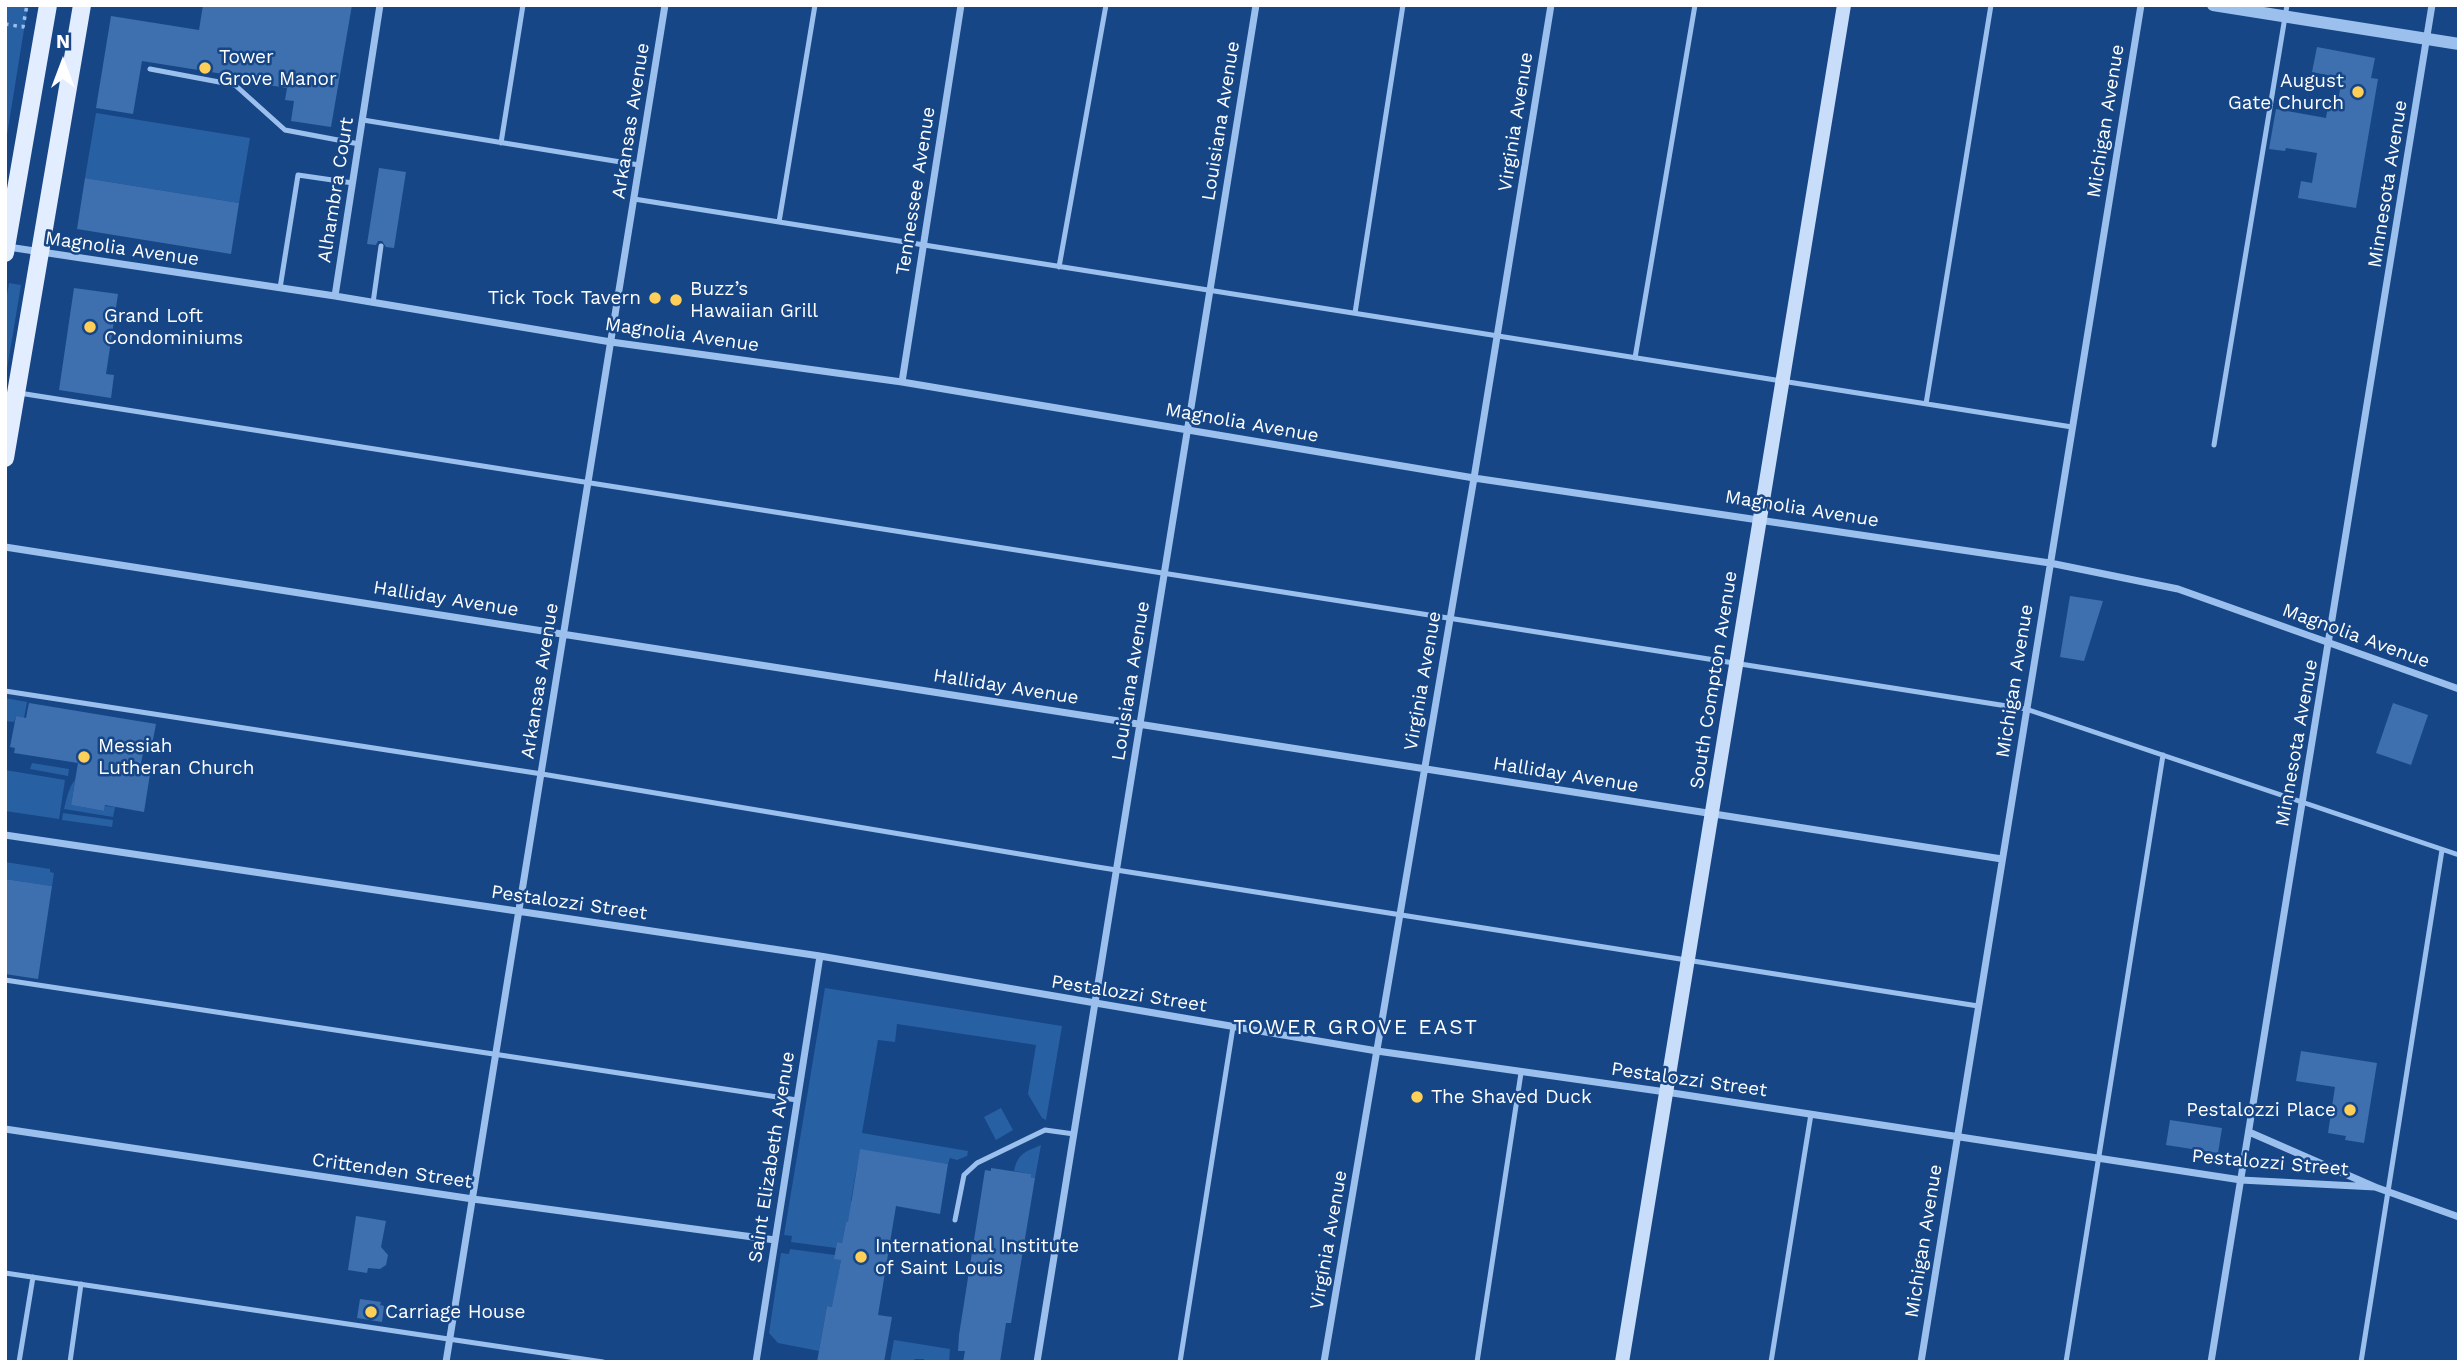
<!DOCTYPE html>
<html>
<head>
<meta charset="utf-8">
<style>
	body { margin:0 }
	#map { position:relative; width:2464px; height:1367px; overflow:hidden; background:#164686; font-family:"Work Sans",sans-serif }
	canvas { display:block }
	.frame { position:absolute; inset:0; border:7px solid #fff; pointer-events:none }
	.north { position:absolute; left:28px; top:28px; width:70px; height:70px; -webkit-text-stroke:5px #164686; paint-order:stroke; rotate:0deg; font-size:19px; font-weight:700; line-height:28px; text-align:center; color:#fff }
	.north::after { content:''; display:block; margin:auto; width:24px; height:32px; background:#fff; clip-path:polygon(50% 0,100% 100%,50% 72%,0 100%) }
</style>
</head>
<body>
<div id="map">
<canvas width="2464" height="1367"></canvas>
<div class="frame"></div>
<div class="north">N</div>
</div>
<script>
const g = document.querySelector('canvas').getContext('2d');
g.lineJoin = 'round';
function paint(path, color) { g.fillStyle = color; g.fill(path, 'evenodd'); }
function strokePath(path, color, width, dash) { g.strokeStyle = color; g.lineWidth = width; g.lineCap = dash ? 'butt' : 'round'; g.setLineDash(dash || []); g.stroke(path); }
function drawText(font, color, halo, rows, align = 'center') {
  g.font = font + ' "Work Sans",sans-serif'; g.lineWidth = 5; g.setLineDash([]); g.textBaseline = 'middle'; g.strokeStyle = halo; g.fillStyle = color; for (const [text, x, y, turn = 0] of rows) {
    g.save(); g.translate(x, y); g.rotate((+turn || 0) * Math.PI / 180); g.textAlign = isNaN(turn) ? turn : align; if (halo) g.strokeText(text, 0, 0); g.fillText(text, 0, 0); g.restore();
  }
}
paint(new Path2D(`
	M5 5H28L5 147Z
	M96 113 250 138 239 203 85 178Z
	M9 283 21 285 5 381V308Z
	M5 698 27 702 24 718 16 716 14 722 5 721Z
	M32 763 69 769 68 776 30 769Z
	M5 770 65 780 59 819 5 811Z
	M75 780 71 805 104 811 105 806 115 807 113 817 64 809C66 801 69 786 75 780Z
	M63 813 113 820 112 827 62 820Z
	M5 862 50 869V872L54 873 52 886 5 879Z
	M825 988 1062 1026 1046 1120 1042 1118 1028 1094 1036 1045 897 1024 895 1042 878 1040 862 1133 968 1151 967 1156 957 1160 950 1158 948 1164 860 1150 851 1200 861 1224 846 1222 842 1243 837 1242 836 1248 791 1242 792 1236 784 1235Z
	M1001 1108 1013 1130 996 1140 984 1117Z
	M1041 1145 1035 1178H1031V1174L1014 1171C1018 1153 1025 1152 1041 1145Z
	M790 1249 835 1255 841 1260 837 1282 852 1284 848 1310 827 1306 819 1351 778 1343 769 1333 781 1253 789 1254Z
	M894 1340 950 1349 949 1362H928L923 1359H915L910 1362H890Z`), '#2860a4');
paint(new Path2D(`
	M203 5H352L331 127 291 121 294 101 285 100 287 88 242 81V77L142 61 133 114 96 108 111 16 199 30Z
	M2317 47 2375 58 2371 78 2378 79 2356 208 2298 198 2301 181 2312 183 2317 153 2286 148 2285 151 2269 149 2276 109 2326 118 2328 105 2337 107 2342 78 2312 72Z
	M379 168 406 172 394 248 386 247 382 241H378L376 245 367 244Z
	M85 178 239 203 231 254 77 229Z
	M74 288 118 294 106 374 114 375 111 398 59 390Z
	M2070 596 2103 601 2084 661 2060 657Z
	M29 703 156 724 152 745 145 744 139 772 150 774 144 812 105 805 104 811 71 805 78 763 14 753 15 748 10 747 16 716 26 718Z
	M2393 703 2428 715 2411 765 2376 753Z
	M5 879 52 886 38 979 5 974Z
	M2301 1051 2377 1063 2364 1143 2345 1140 2346 1136 2328 1133 2335 1087 2296 1081Z
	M2170 1120 2222 1128 2218 1153 2166 1145Z
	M860 1149 948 1164 940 1214 896 1206 878 1315 892 1317 884 1362H817L827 1306 832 1307 841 1260 834 1259 837 1242 842 1243 846 1222H848Z
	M991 1168 1031 1174V1178H1035L1011 1323H1006L1000 1362H963L965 1351H958L959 1335 985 1170 991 1171Z
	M356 1216 386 1221 381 1247 388 1255 386 1265 380 1269 368 1268 367 1273 348 1270Z
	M360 1299 381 1302 380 1305 384 1306 382 1322 357 1318Z`), '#3e70b0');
strokePath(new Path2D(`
	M5 6 6 5
	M5 24 23 27 27 5`), '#9bc0ee', 3.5, [3.5, 5]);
strokePath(new Path2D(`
	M150 69 235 85 285 130 359 144
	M363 120 639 165
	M501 143 523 5
	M634 199 2072 427
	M779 222 815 5
	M1059 267 1106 5
	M280 288 298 175 353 183
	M373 303 381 246
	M1355 313 1403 5
	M1635 358 1695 5
	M19 393 2026 709 2459 855
	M1926 404 1991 5
	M2214 445 2287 5
	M5 691 542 774 1091 866 1978 1006
	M5 980 797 1100
	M955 1220 964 1175 977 1163 1045 1130 1074 1134
	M5 1273 603 1362
	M19 1362 33 1277
	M70 1362 81 1284
	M1180 1362 1233 1027
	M1477 1362 1521 1073
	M1771 1362 1811 1114
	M2066 1362 2163 755
	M2361 1362 2442 850`), '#9bc0ee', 5);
strokePath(new Path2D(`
	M8 247 335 296 611 342 902 382 1474 478 2050 563 2178 589 2459 689
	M335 296 380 5
	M902 382 961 5
	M5 547 2002 859
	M5 835 820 956 1377 1051 1666 1092 2241 1180 2375 1187
	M5 1129 473 1199 775 1240
	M2249 1132 2375 1187 2459 1217
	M446 1362 665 5
	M756 1362 820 956
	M1037 1362 1256 5
	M1324 1362 1474 478 1551 5
	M1921 1362 2141 5
	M2211 1362 2432 5`), '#9bc0ee', 7);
strokePath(new Path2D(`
	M2213 5 2459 44`), '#9bc0ee', 12);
strokePath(new Path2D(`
	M1622 1362 1844 5`), '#c8ddfa', 14);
strokePath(new Path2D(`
	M5 253 48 5
	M5 458 82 5`), '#e2edff', 18);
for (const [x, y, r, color] of [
	[205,68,7,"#ffcf58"],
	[2358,92,7,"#ffcf58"],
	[655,298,7,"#ffcf58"],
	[676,300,7,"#ffcf58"],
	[90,327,7,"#ffcf58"],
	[84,757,7,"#ffcf58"],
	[1417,1097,7,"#ffcf58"],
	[2350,1110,7,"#ffcf58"],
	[861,1257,7,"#ffcf58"],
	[371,1312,7,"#ffcf58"]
]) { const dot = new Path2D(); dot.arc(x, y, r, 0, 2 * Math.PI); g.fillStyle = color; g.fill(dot); strokePath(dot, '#164686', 2.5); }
drawText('19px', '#fff', '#164686', [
	["Tower",219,57],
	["Grove Manor",219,79],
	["August",2344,81,"right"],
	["Gate Church",2344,103,"right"],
	["Buzz’s",690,289],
	["Hawaiian Grill",690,311],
	["Tick Tock Tavern",641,298,"right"],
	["Grand Loft",104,316],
	["Condominiums",104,338],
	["Messiah",98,746],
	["Lutheran Church",98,768],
	["The Shaved Duck",1431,1097],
	["Pestalozzi Place",2336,1110,"right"],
	["International Institute",875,1246],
	["of Saint Louis",875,1268],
	["Carriage House",385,1312]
], 'left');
drawText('19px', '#fff', '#164686', [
	["Arkansas Avenue",631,121,-81],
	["Louisiana Avenue",1221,121,-81],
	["Michigan Avenue",2106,121,-81],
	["Virginia Avenue",1516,122,-81],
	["Minnesota Avenue",2388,184,-81],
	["Alhambra Court",336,190,-81],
	["Tennessee Avenue",916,191,-81],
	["Magnolia Avenue",122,249,8],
	["Magnolia Avenue",682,335,8],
	["Magnolia Avenue",1242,423,10],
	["Magnolia Avenue",1802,509,9],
	["Halliday Avenue",446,599,9],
	["Magnolia Avenue",2356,636,20],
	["South Compton Avenue",1714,680,-81],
	["Arkansas Avenue",540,681,-81],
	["Louisiana Avenue",1131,681,-81],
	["Virginia Avenue",1423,681,-80],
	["Michigan Avenue",2015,681,-81],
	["Halliday Avenue",1006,687,9],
	["Minnesota Avenue",2297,743,-80],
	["Halliday Avenue",1566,775,9],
	["Pestalozzi Street",569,903,8],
	["Pestalozzi Street",1129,994,9],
	["Pestalozzi Street",1689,1080,8],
	["Saint Elizabeth Avenue",772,1157,-81],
	["Pestalozzi Street",2270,1163,5],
	["Crittenden Street",392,1171,8],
	["Virginia Avenue",1329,1240,-80],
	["Michigan Avenue",1924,1241,-81]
]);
g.letterSpacing = '2px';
drawText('21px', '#fff', '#164686', [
	["TOWER GROVE EAST",1356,1028]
]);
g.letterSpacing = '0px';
</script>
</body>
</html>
